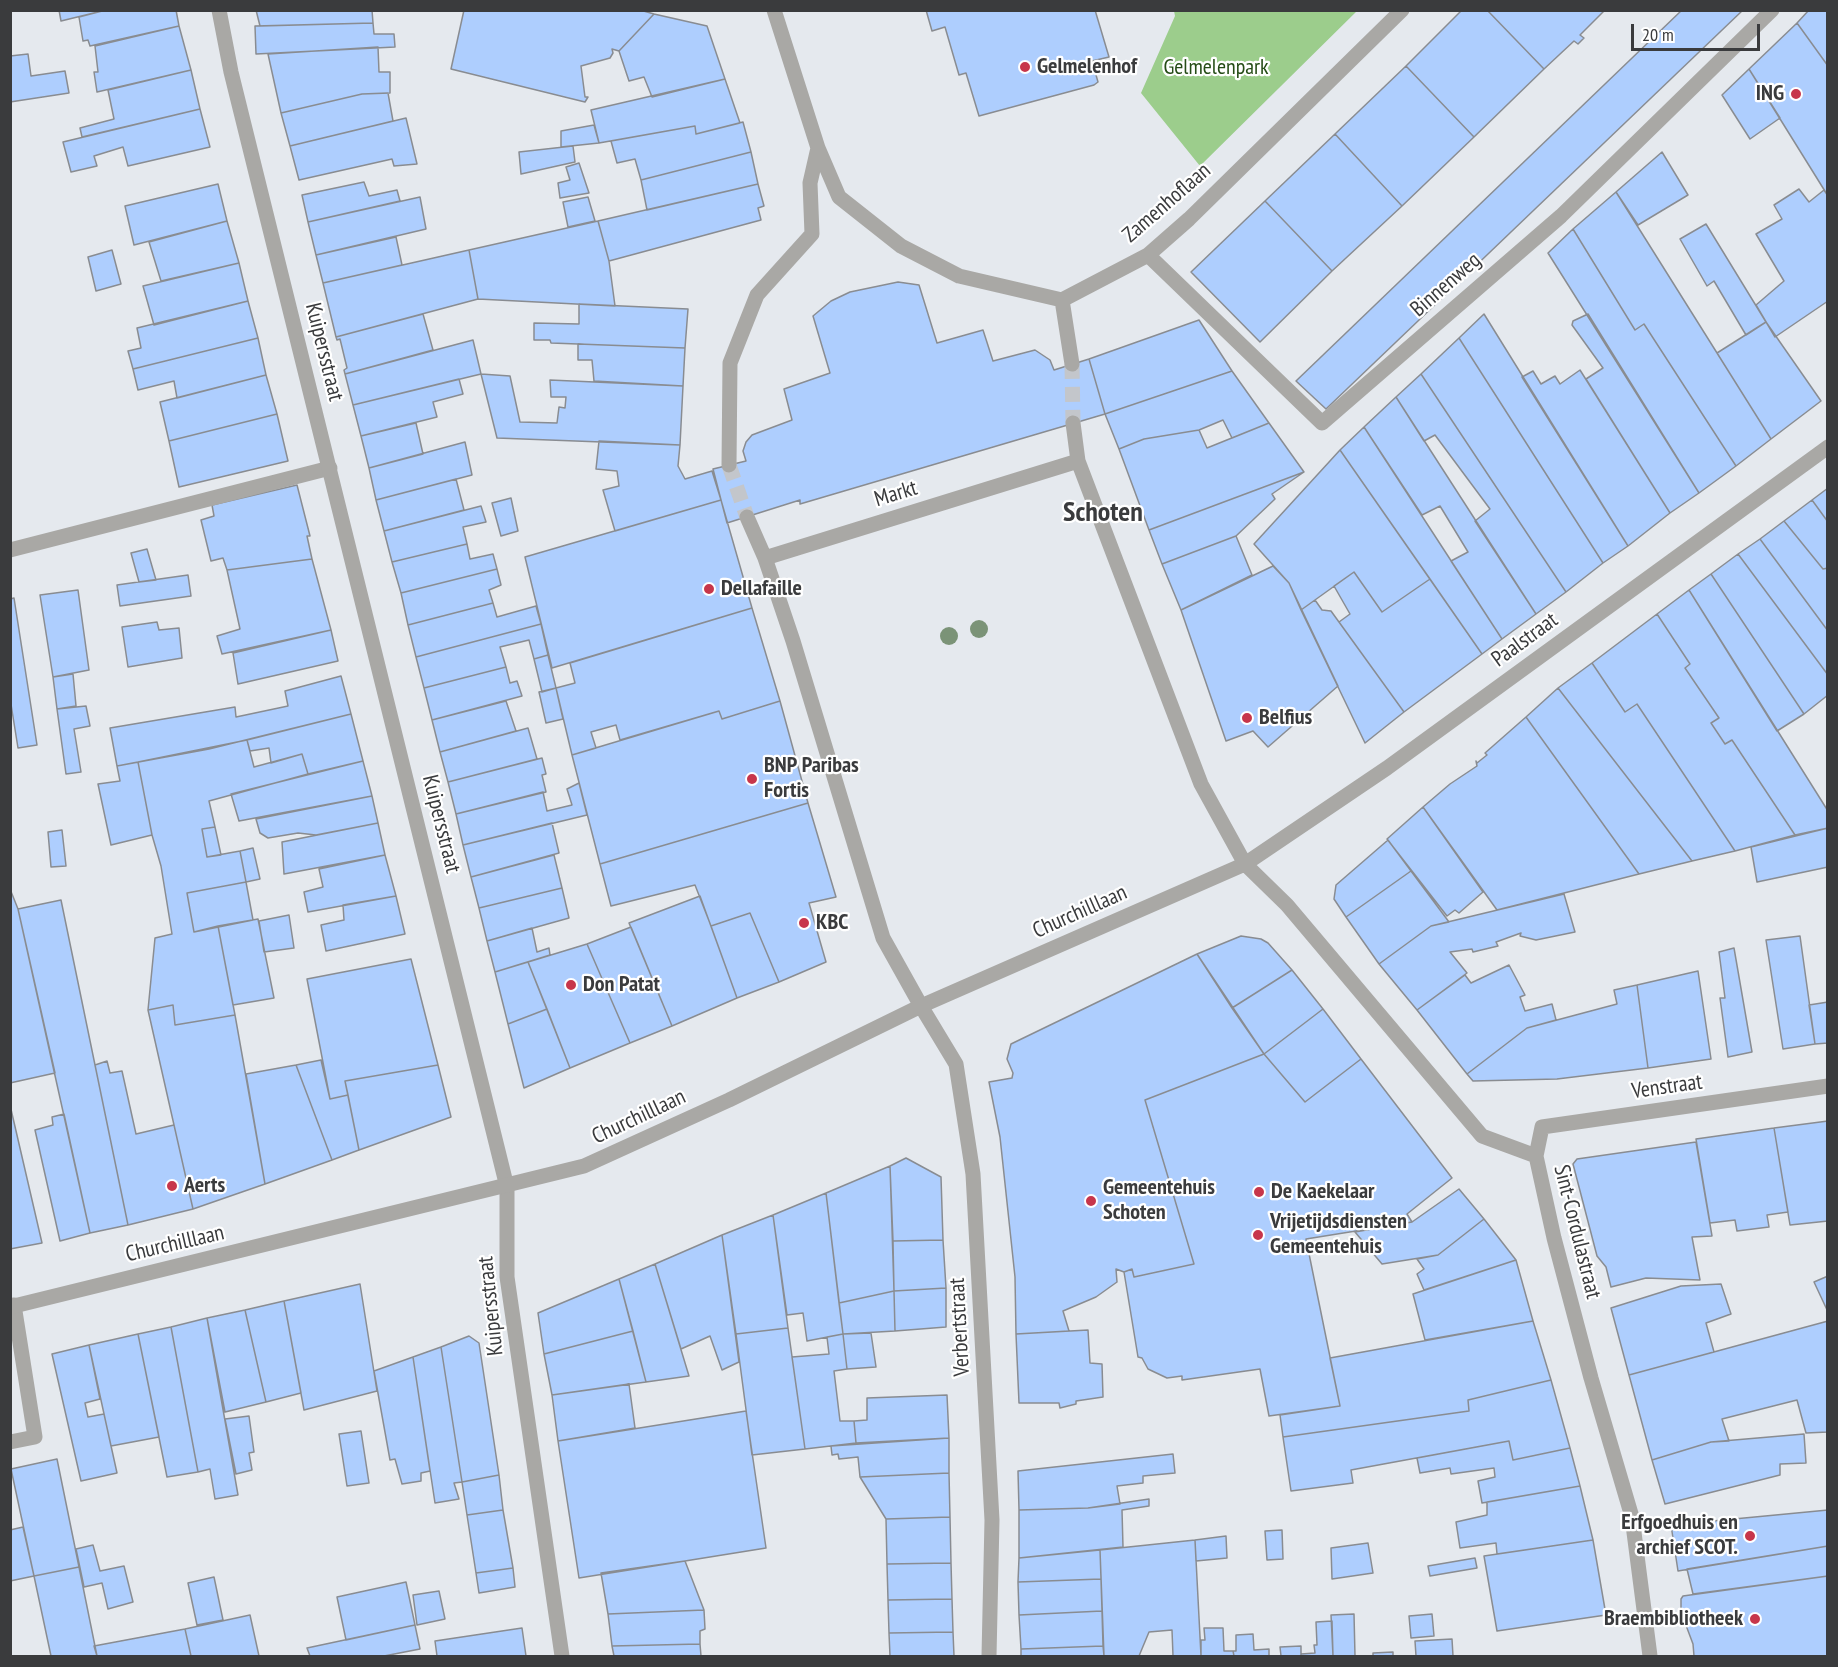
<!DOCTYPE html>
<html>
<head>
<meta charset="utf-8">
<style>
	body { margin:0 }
	#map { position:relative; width:1838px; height:1667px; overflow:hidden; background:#e5e9ee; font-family:"PT Sans Narrow",sans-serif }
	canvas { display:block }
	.frame { position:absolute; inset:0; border:12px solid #3a3b3d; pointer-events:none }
	.scale { position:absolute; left:1631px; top:24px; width:129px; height:27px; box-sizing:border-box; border:3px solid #3a3b3d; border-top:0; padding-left:8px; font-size:18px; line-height:21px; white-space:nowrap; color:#3a3b3d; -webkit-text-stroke:4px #fff; paint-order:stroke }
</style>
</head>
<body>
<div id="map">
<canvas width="1838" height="1667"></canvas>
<div class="frame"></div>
<div class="scale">20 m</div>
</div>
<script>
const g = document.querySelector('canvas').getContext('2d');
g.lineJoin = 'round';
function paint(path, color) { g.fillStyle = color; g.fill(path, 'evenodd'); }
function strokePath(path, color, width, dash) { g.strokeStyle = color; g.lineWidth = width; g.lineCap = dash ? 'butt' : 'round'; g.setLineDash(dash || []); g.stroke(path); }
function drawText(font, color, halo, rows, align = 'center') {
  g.font = font + ' "PT Sans Narrow",sans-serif'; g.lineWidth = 4.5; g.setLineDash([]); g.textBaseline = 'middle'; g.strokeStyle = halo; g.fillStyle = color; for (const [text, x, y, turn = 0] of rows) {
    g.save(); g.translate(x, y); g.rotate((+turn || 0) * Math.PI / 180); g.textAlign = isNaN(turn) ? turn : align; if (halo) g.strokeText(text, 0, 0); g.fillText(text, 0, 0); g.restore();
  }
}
paint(new Path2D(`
	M1174 11V10L1357 11 1200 166 1141 93 1175 16Z`), '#9ccd8c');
const building = new Path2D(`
	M59 10H106L61 21Z
	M106 10H176L179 26 90 46 88 40 83 41 79 17Z
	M256 10H372L373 23 260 26Z
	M464 10H640L654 14 619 51 612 49 613 53 610 58 581 66 585 97H588L585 102 451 69Z
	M926 10H1095L1109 57 1092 61 1098 82 1094 85 979 116 966 73 959 75 945 27 932 31Z
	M1462 10H1487L1544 69 1474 137 1406 66Z
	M1487 10H1605L1580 35 1584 38 1578 44 1574 41 1544 69Z
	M1682 10H1743L1326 409 1296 381Z
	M1809 10H1828V66L1797 23Z
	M654 14 707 26 725 79 652 97 644 77 629 81 619 51Z
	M373 23 374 34H394L395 47 256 54 255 26Z
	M1797 23 1828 66V196L1749 69Z
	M179 26 191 70 97 92 94 72H98L95 46Z
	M378 47 379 72H390V93L362 94 281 113 268 54Z
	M28 54 31 76 65 71 69 93 10 102V56Z
	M1406 66 1474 137 1402 206 1335 134Z
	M1749 69 1780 118 1750 139 1722 95Z
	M191 70 200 109 82 137 80 128 114 119 108 90Z
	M725 79 740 123 696 134 695 126 599 143 591 110Z
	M388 93 393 121 290 146 281 113 362 94Z
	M200 109 210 147 128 166 123 147 94 156 97 166 71 172 63 142Z
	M406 118 417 164 394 166 392 159 299 180 290 146Z
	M743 122 751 152 641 180 635 159 617 163 611 141 695 126 696 134Z
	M594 125 599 143 561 147V131Z
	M1335 134 1402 206 1332 271 1265 201Z
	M573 146 575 162 521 174 519 152Z
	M751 152 758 184 647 210 641 180Z
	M1662 152 1688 195 1638 225 1616 192Z
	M579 163 589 193 560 198 558 183 570 180 566 167Z
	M364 182 369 196 397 190 400 201 308 222 302 195Z
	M218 184 227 221 134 245 125 206Z
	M758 184 764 206 758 208 761 220 609 261 598 221Z
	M1799 189 1809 202 1824 190 1828 196V301L1775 337 1756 305 1784 281 1756 234 1782 219 1774 205Z
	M1616 192 1771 439 1736 466 1644 324 1635 330 1573 229Z
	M420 197 426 229 316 255 308 222Z
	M588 197 595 221 568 227 563 202Z
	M1265 201 1332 271 1260 342 1191 272Z
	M227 221 239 263 161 281 149 242Z
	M598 221 609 261 615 306 478 299 469 250Z
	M1706 224 1766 322 1746 335 1714 281 1707 286 1680 239Z
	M1573 229 1635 330 1644 324 1736 466 1699 493 1548 253Z
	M396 237 402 265 323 283 316 255Z
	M112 250 121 284 96 291 88 257Z
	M469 250 478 299 336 337 323 283Z
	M239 263 248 301 154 325 143 286Z
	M898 282 919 285 937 343 983 330 993 361 1035 350 1050 360 1054 370 1089 359 1105 414 800 504V500L727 523 713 469 746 461 743 451 746 442 752 435 792 420 784 389 830 373 813 316 831 301 850 292Z
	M248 301 258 338 133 369 128 351 141 348 137 328Z
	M579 304 688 309 685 348 551 343 550 340H534V323L579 324Z
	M423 314 433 350 345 374 344 370 347 368 340 339 337 340 336 337Z
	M1484 314 1628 546 1603 563 1459 338Z
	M1588 314 1699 493 1670 513 1586 379 1603 368 1572 325 1573 321Z
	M1199 320 1232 371 1105 414 1089 359Z
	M1766 322 1821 401 1771 439 1717 353Z
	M258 338 266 375 177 398 174 381 138 390 133 369Z
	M1459 338 1603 563 1566 592 1421 374Z
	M473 340 481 374 353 405 345 374Z
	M578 344 685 348 683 386 594 381 592 360H578Z
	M1580 370 1670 513 1628 546 1522 377 1533 371 1541 384 1555 376 1560 384Z
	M1232 371 1269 423 1232 438 1223 420 1199 430 1144 439 1119 449 1105 414Z
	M481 374 510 376 520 422 557 423 559 407 565 408 566 397H551L550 380 683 386 680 445 497 438Z
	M1421 374 1566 592 1536 614 1475 521 1490 509 1435 435 1424 441 1396 397Z
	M266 375 277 414 169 441 160 402Z
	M459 379 463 394 433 402 437 417 361 436 353 405Z
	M1396 397 1536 614 1502 639 1451 561 1468 552 1440 506 1422 515 1364 427Z
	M277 414 288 461 179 487 169 441Z
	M416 423 423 454 369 468 361 436Z
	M1269 423 1304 472 1149 530 1119 449 1144 439 1199 430 1207 448Z
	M1364 427 1502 639 1482 654 1340 450Z
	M599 441 680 445 678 466 685 479 712 471 721 500 615 531 603 490 619 486 617 471 596 469Z
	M465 442 472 475 376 500 369 468Z
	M1340 450 1430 579 1382 612 1354 572 1301 610 1289 583 1254 544Z
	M1304 472 1272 494 1275 499 1236 536 1162 564 1149 530Z
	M456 479 464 510 384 531 376 500Z
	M297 485 310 536H307L312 559 227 570 223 558 211 561 201 520 214 516 212 505Z
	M1828 488V522L1812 500Z
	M511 498 518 531 501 536 492 503Z
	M721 500 752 608 552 668 525 557Z
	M1812 500 1828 522V568L1823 569 1784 521Z
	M481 506 486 522 463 527 467 544 392 562 384 531Z
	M1784 521 1823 569 1828 568V631L1760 539Z
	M1236 536 1252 575 1181 610 1162 564Z
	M1760 539 1828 631V675L1738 554Z
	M467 544 470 559 493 554 497 569 401 593 392 562Z
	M147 549 156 580 139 582 131 553Z
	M1738 554 1828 675V695L1804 714 1711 574Z
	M312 559 331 630 222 654 217 636 240 629 227 570Z
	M1273 566 1289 583 1338 686 1268 747 1253 731 1226 741 1181 610Z
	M497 569 501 585 489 590 493 603 408 625 401 593Z
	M1354 572 1382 612 1430 579 1482 654 1404 712 1339 622 1350 614 1334 586Z
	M1711 574 1804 714 1777 731 1689 590Z
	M188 575 191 596 120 606 117 585Z
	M78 590 89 670 53 677 40 595Z
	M1689 590 1828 811V828L1795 835 1732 740 1725 744 1711 723 1719 718 1685 668 1690 664 1657 614Z
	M14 598 37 745 18 748 10 698V599Z
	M1315 600 1322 610 1331 611 1404 712 1365 743 1301 610Z
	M493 603 497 617 536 606 541 624 416 657 408 625Z
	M752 608 780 701 722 719 719 711 620 740 616 725 591 732 596 748 572 755 556 688 575 683 570 663Z
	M1657 614 1690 664 1685 668 1719 718 1711 723 1725 744 1732 740 1795 835 1735 851 1637 704 1625 712 1592 663Z
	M157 622 159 630 179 628 182 658 128 667 122 627Z
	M541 624 548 655 534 659 529 640 500 647 506 667 424 688 416 657Z
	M331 630 338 661 238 684 233 653Z
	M548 655 556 688 542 692 534 659Z
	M1592 663 1625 712 1637 704 1735 851 1692 861 1558 688Z
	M506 667 510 683 517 681 522 696 432 720 424 688Z
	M73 674 76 706 57 709 53 677Z
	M341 676 351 714 209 749 117 766 110 728 235 707 236 717 288 706 285 691Z
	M556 688 563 719 546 723 539 692Z
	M1558 688 1692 861 1639 874 1526 717Z
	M506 701 516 731 440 752 432 720Z
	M780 701 808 803 600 864 572 755 719 711 722 719Z
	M86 706 90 726 74 729 81 772 66 774 57 709Z
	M351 714 363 761 308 774 302 754 271 763 269 748 250 751 247 740Z
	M1526 717 1639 874 1497 910 1423 807 1450 784 1477 766 1476 761 1477 763 1487 755 1485 753Z
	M528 728 537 759 448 782 440 752Z
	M247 740 254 767 302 754 308 774 209 801 215 827 202 829 207 857 240 851 246 882 187 893 194 932 218 926 235 1015 175 1025 173 1005 148 1010 155 938 172 934 161 866 152 835 138 762Z
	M542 758 546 774 542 775 546 792 456 814 448 782Z
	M363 761 372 796 239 821 231 794Z
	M138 762 152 835 111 845 98 784 120 781 117 766Z
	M579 783 587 815 463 845 456 814 543 792 547 811 572 805 567 789Z
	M372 796 378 823 316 835 298 833 268 838 260 833 256 819Z
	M808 803 836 897 809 903 826 962 779 982 750 913 711 926 695 885 611 906 600 864Z
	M1423 807 1483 892 1459 913 1455 910 1447 916 1387 839Z
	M378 823 385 855 284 874 282 842Z
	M552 823 559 853 471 877 463 845Z
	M215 827 221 855 207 857 202 829Z
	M1828 828V867L1757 882 1751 847Z
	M62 830 66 866 51 867 48 832Z
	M1388 840 1411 871 1346 917 1334 899 1336 885Z
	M253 848 260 879 246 882 240 851Z
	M385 855 396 896 308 912 304 892 323 887 319 869Z
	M554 855 562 888 479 908 471 877Z
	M1411 871 1449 922 1431 926 1379 964 1346 917Z
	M246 882 253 920 194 932 187 893Z
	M562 888 569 918 487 941 479 908Z
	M10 889 18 909 55 1073 10 1083Z
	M1564 894 1575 932 1536 940 1520 936 1521 933 1496 942 1498 946 1473 952 1472 949 1450 952 1467 973 1417 1010 1379 964 1431 926Z
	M396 896 405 934 326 951 321 925 344 920 343 905Z
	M700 896 737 998 672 1026 629 923Z
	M61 900 128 1225 90 1233 18 909Z
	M750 913 779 982 737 998 711 926Z
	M289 915 294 948 264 952 259 921Z
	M258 919 274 998 233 1005 218 926Z
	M631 927 672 1026 630 1043 587 944Z
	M532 928 537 952 549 948 550 955 495 972 487 941Z
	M1241 936 1261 939 1268 943 1292 970 1232 1008 1197 954Z
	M1800 936 1815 1044 1783 1049 1766 940Z
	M587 944 630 1043 570 1068 528 962Z
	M1734 948 1752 1052 1728 1057 1720 998H1725L1719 952Z
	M1197 954 1264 1054 1145 1100 1194 1264 1134 1277 1132 1269 1124 1272 1116 1269 1117 1282 1096 1297 1063 1311 1069 1331 1016 1334 1015 1277 1000 1137 989 1082 1012 1078 1013 1073 1007 1059 1011 1044Z
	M411 959 438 1065 345 1081 348 1095 330 1099 307 979Z
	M528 962 547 1009 508 1024 495 972Z
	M1509 965 1525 995 1520 997 1525 1011 1552 1004 1556 1020 1527 1028 1467 1074 1417 1010 1465 975 1471 983Z
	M1292 970 1323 1009 1264 1054 1232 1008Z
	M1698 971 1711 1059 1648 1068 1637 985Z
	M1637 985 1648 1068 1557 1079 1473 1081 1467 1074 1527 1028 1617 1004 1614 990Z
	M1828 1002V1043L1815 1044 1809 1005Z
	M173 1005 175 1025 235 1015 265 1184 193 1209 148 1010Z
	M547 1009 570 1068 524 1088 508 1024Z
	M1323 1009 1361 1059 1305 1102 1264 1054Z
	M1264 1054 1305 1102 1361 1059 1452 1178 1407 1214 1412 1222 1306 1239 1340 1406 1269 1416 1260 1369 1182 1380V1376L1167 1378 1148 1369 1142 1358 1138 1357 1124 1272 1132 1269 1134 1277 1194 1264 1145 1100Z
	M321 1060 330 1099 348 1095 359 1150 332 1160 296 1065Z
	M107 1061 110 1073 122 1071 136 1134 174 1125 193 1209 128 1225 95 1065Z
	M296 1065 332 1160 265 1184 246 1074Z
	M438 1065 451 1117 359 1150 345 1081Z
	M10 1105 42 1243 10 1249Z
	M64 1114 90 1233 60 1241 35 1130 53 1125 52 1117Z
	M1828 1121V1221L1790 1225 1774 1128Z
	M1774 1128 1788 1212 1767 1215 1769 1227 1737 1231 1735 1220 1710 1223 1696 1139Z
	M1696 1142 1712 1236 1692 1237 1700 1280 1646 1278 1611 1287 1606 1267 1597 1256 1573 1164 1577 1159Z
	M906 1158 941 1177 943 1240 893 1241 890 1166Z
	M890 1166 894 1291 839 1303 826 1193Z
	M1459 1189 1484 1219 1438 1255 1382 1264 1355 1232 1412 1222Z
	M826 1193 843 1334 807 1341 803 1313 787 1315 773 1215Z
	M773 1215 788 1328 736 1334 722 1235Z
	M1484 1219 1516 1260 1424 1290 1417 1274 1424 1269 1417 1259 1438 1255Z
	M722 1235 739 1362 722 1370 710 1336 681 1349 655 1264Z
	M943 1240 946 1288 894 1291 893 1241Z
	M1516 1260 1533 1321 1425 1340 1413 1294Z
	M655 1264 689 1376 646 1382 619 1279Z
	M1828 1276V1312L1814 1282Z
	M619 1279 633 1331 544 1354 538 1313Z
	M360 1284 377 1391 304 1410 284 1301Z
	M1721 1284 1731 1314 1706 1323 1714 1352 1629 1375 1611 1308 1681 1286Z
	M946 1288V1327L895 1331 894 1291Z
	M894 1291 895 1331 843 1334 839 1303Z
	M284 1301 301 1393 266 1402 245 1310Z
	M245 1310 266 1402 225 1412 207 1318Z
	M207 1318 238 1495 215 1499 210 1469 198 1472 171 1327Z
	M1533 1321 1551 1380 1468 1400 1469 1411 1283 1437 1280 1415 1340 1406 1330 1358Z
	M1828 1321V1432L1806 1433 1797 1400 1722 1419 1729 1441 1711 1442 1652 1460 1629 1375Z
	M171 1327 198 1472 167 1477 138 1334Z
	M788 1328 805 1449 752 1455 736 1334Z
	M1088 1330 1090 1363 1102 1364 1103 1397 1076 1401V1404L1060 1408 1059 1403H1019L1016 1334Z
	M633 1331 646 1382 552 1395 544 1354Z
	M871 1333 876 1367 847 1369 843 1334Z
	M138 1334 159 1437 111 1446 89 1345Z
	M843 1334 847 1369 834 1371 840 1421H854L856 1443 805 1449 792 1357 829 1354 827 1337Z
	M469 1336 479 1343 499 1475 462 1482 441 1347Z
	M89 1345 100 1399 85 1403 88 1417 104 1414 117 1473 81 1481 52 1354Z
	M441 1347 462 1482 454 1483 459 1499 435 1503 413 1357Z
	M413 1357 430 1471 421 1473V1481L402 1484 395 1459 390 1460 374 1371Z
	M1551 1380 1570 1448 1513 1460 1509 1441 1351 1470 1353 1483 1291 1491 1283 1437 1469 1411 1468 1400Z
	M629 1384 635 1428 558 1441 552 1395Z
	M947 1395 949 1438 856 1443 854 1421 867 1420V1398Z
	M746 1411 766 1548 579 1578 558 1441Z
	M249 1416 254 1452 249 1453 252 1470 236 1474 225 1419Z
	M361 1431 369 1483 347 1486 339 1434Z
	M1804 1434 1806 1463 1780 1464V1475L1665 1504 1652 1460 1711 1442Z
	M949 1438V1473L860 1477 858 1457 839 1459 838 1454 832 1455 831 1446Z
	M1509 1441 1513 1460 1570 1448 1580 1486 1482 1503 1478 1481 1495 1477 1494 1468 1451 1474 1450 1468 1420 1473 1417 1458Z
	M1173 1454 1175 1473 1143 1476V1483L1117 1486 1120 1504 1088 1508 1019 1510 1018 1471Z
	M57 1459 79 1567 34 1576 11 1469Z
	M949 1473 950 1517 886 1519 860 1477Z
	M499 1475 503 1510 467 1515 462 1482Z
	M1580 1486 1593 1540 1497 1554 1496 1543 1460 1548 1456 1522 1487 1515V1502Z
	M1149 1499V1506L1122 1510 1123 1547 1019 1558V1510L1088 1508Z
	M503 1510 513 1568 476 1573 467 1515Z
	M1828 1510V1546L1678 1571 1671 1525Z
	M950 1517 951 1563 887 1564 886 1519Z
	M23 1527 34 1576 10 1581V1530Z
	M1282 1530 1283 1559 1267 1560 1265 1531Z
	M1226 1536 1227 1558 1196 1561 1195 1540Z
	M1195 1540 1201 1656H1173L1172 1630 1149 1632 1139 1656H1104L1100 1550Z
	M1593 1540 1606 1615 1497 1631 1484 1556Z
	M1368 1543 1373 1573 1332 1579 1331 1548Z
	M93 1545 100 1571 124 1566 133 1602 108 1609 102 1583 84 1587 76 1549Z
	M1828 1546V1576L1693 1594 1687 1569Z
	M1100 1550 1101 1579 1018 1582 1019 1558Z
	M1475 1558 1477 1568 1430 1576 1428 1566Z
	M685 1561 704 1610 608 1614 601 1573Z
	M951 1563 952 1599 888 1600 887 1564Z
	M79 1567 97 1656H51L34 1576Z
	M513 1568 515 1587 479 1593 476 1573Z
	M1828 1576V1656H1694L1693 1644 1681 1612V1599L1683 1596Z
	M214 1577 223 1620 197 1625 188 1583Z
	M1101 1579 1102 1611 1019 1615 1018 1582Z
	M406 1582 415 1625 346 1640 337 1597Z
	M439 1591 445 1619 417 1625 413 1595Z
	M952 1599 953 1632 889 1633 888 1600Z
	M704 1610 705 1629 700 1631V1644L612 1646 608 1614Z
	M1102 1611 1103 1646 1021 1649 1019 1615Z
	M1354 1614 1355 1656H1333L1331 1615Z
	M1432 1614 1434 1636 1411 1638 1409 1616Z
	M250 1615 259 1656H191L185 1629Z
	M1332 1621 1333 1656H1301V1654L1315 1653 1314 1645H1317L1316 1622Z
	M415 1625 420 1649 384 1656H310L307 1648Z
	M522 1628 526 1656H437L435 1641Z
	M1204 1628H1223L1224 1651H1233L1234 1656H1201V1640H1205Z
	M185 1629 191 1656H97L94 1646Z
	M953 1632 954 1656H890L889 1633Z
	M1253 1634 1254 1650 1269 1649V1656H1234L1233 1651H1236V1635Z
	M1452 1639 1453 1656H1416L1415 1641Z
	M700 1644 701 1656H614L612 1646Z
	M1103 1646 1104 1656H1021V1649Z
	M1301 1646V1656H1281L1280 1647Z
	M1393 1652V1656H1373V1653Z`);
paint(building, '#aecefe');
strokePath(building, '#898c91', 1.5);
strokePath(new Path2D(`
	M1072 364 1073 423
	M729 465 747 517`), '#c3c6cb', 15, [15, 8]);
strokePath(new Path2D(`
	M10 550 330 468`), '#a9a8a5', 15);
strokePath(new Path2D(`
	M219 10 231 72 507 1187V1277L562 1656
	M774 10 818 148 839 197 901 246 959 276 1062 300 1148 255 1189 219 1402 10
	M1148 255 1322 423 1561 216 1772 10
	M1062 300 1072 364
	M1073 423 1078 461 1201 784 1245 864 1287 905 1482 1136 1536 1156
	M729 465 730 363 757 295 812 234 810 183 818 148
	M747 517 765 558 793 641 883 938 921 1006 1245 864 1387 768 1828 447
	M765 558 1078 461
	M10 1442 35 1437 14 1305
	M1650 1656 1632 1517 1591 1378 1554 1238 1536 1156 1542 1127 1828 1086`), '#a9a8a5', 15);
strokePath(new Path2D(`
	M10 1307 584 1166 729 1100 921 1006 956 1064 973 1174 992 1520 989 1656`), '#a9a8a5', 15);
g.fillStyle = '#7b9377';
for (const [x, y] of [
	[979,629],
	[949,636]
]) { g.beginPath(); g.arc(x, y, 9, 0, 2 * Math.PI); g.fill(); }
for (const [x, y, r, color] of [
	[1025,67,6,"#c7364b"],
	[1796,94,6,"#c7364b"],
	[709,589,6,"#c7364b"],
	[1247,718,6,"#c7364b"],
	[752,779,6,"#c7364b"],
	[804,923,6,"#c7364b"],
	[571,985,6,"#c7364b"],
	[172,1186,6,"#c7364b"],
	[1259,1192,6,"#c7364b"],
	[1091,1201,6,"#c7364b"],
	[1258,1235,6,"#c7364b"],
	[1750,1536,6,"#c7364b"],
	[1755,1619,6,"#c7364b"]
]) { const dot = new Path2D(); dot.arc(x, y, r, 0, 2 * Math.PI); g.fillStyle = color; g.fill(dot); strokePath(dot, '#fff', 2); }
drawText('bold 22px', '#3a3b3d', '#fff', [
	["Gelmelenhof",1037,67],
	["ING",1784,94,"right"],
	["Dellafaille",721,589],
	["Belfius",1259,718],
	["BNP Paribas",764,766],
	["Fortis",764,791],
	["KBC",816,923],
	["Don Patat",583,985],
	["Aerts",184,1186],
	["Gemeentehuis",1103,1188],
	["Schoten",1103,1213],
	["De Kaekelaar",1271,1192],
	["Vrijetijdsdiensten",1270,1222],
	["Gemeentehuis",1270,1247],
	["Erfgoedhuis en",1738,1523,"right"],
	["archief SCOT.",1738,1548,"right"],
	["Braembibliotheek",1743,1619,"right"]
], 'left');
drawText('22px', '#254c16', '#fff', [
	["Gelmelenpark",1216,68]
]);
drawText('22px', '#3a3b3d', '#fff', [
	["Zamenhoflaan",1167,203,-41],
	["Binnenweg",1446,285,-41],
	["Kuipersstraat",324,352,76],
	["Markt",896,494,-17],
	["Paalstraat",1525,640,-36],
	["Kuipersstraat",441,824,76],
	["Churchilllaan",1080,912,-24],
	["Venstraat",1667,1087,-8],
	["Churchilllaan",639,1117,-25],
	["Sint-Cordulastraat",1577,1232,76],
	["Churchilllaan",175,1244,-13],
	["Kuipersstraat",491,1306,-96],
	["Verbertstraat",960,1327,-93]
]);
drawText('bold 28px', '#3a3b3d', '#fff', [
	["Schoten",1103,513]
]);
</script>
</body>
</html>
